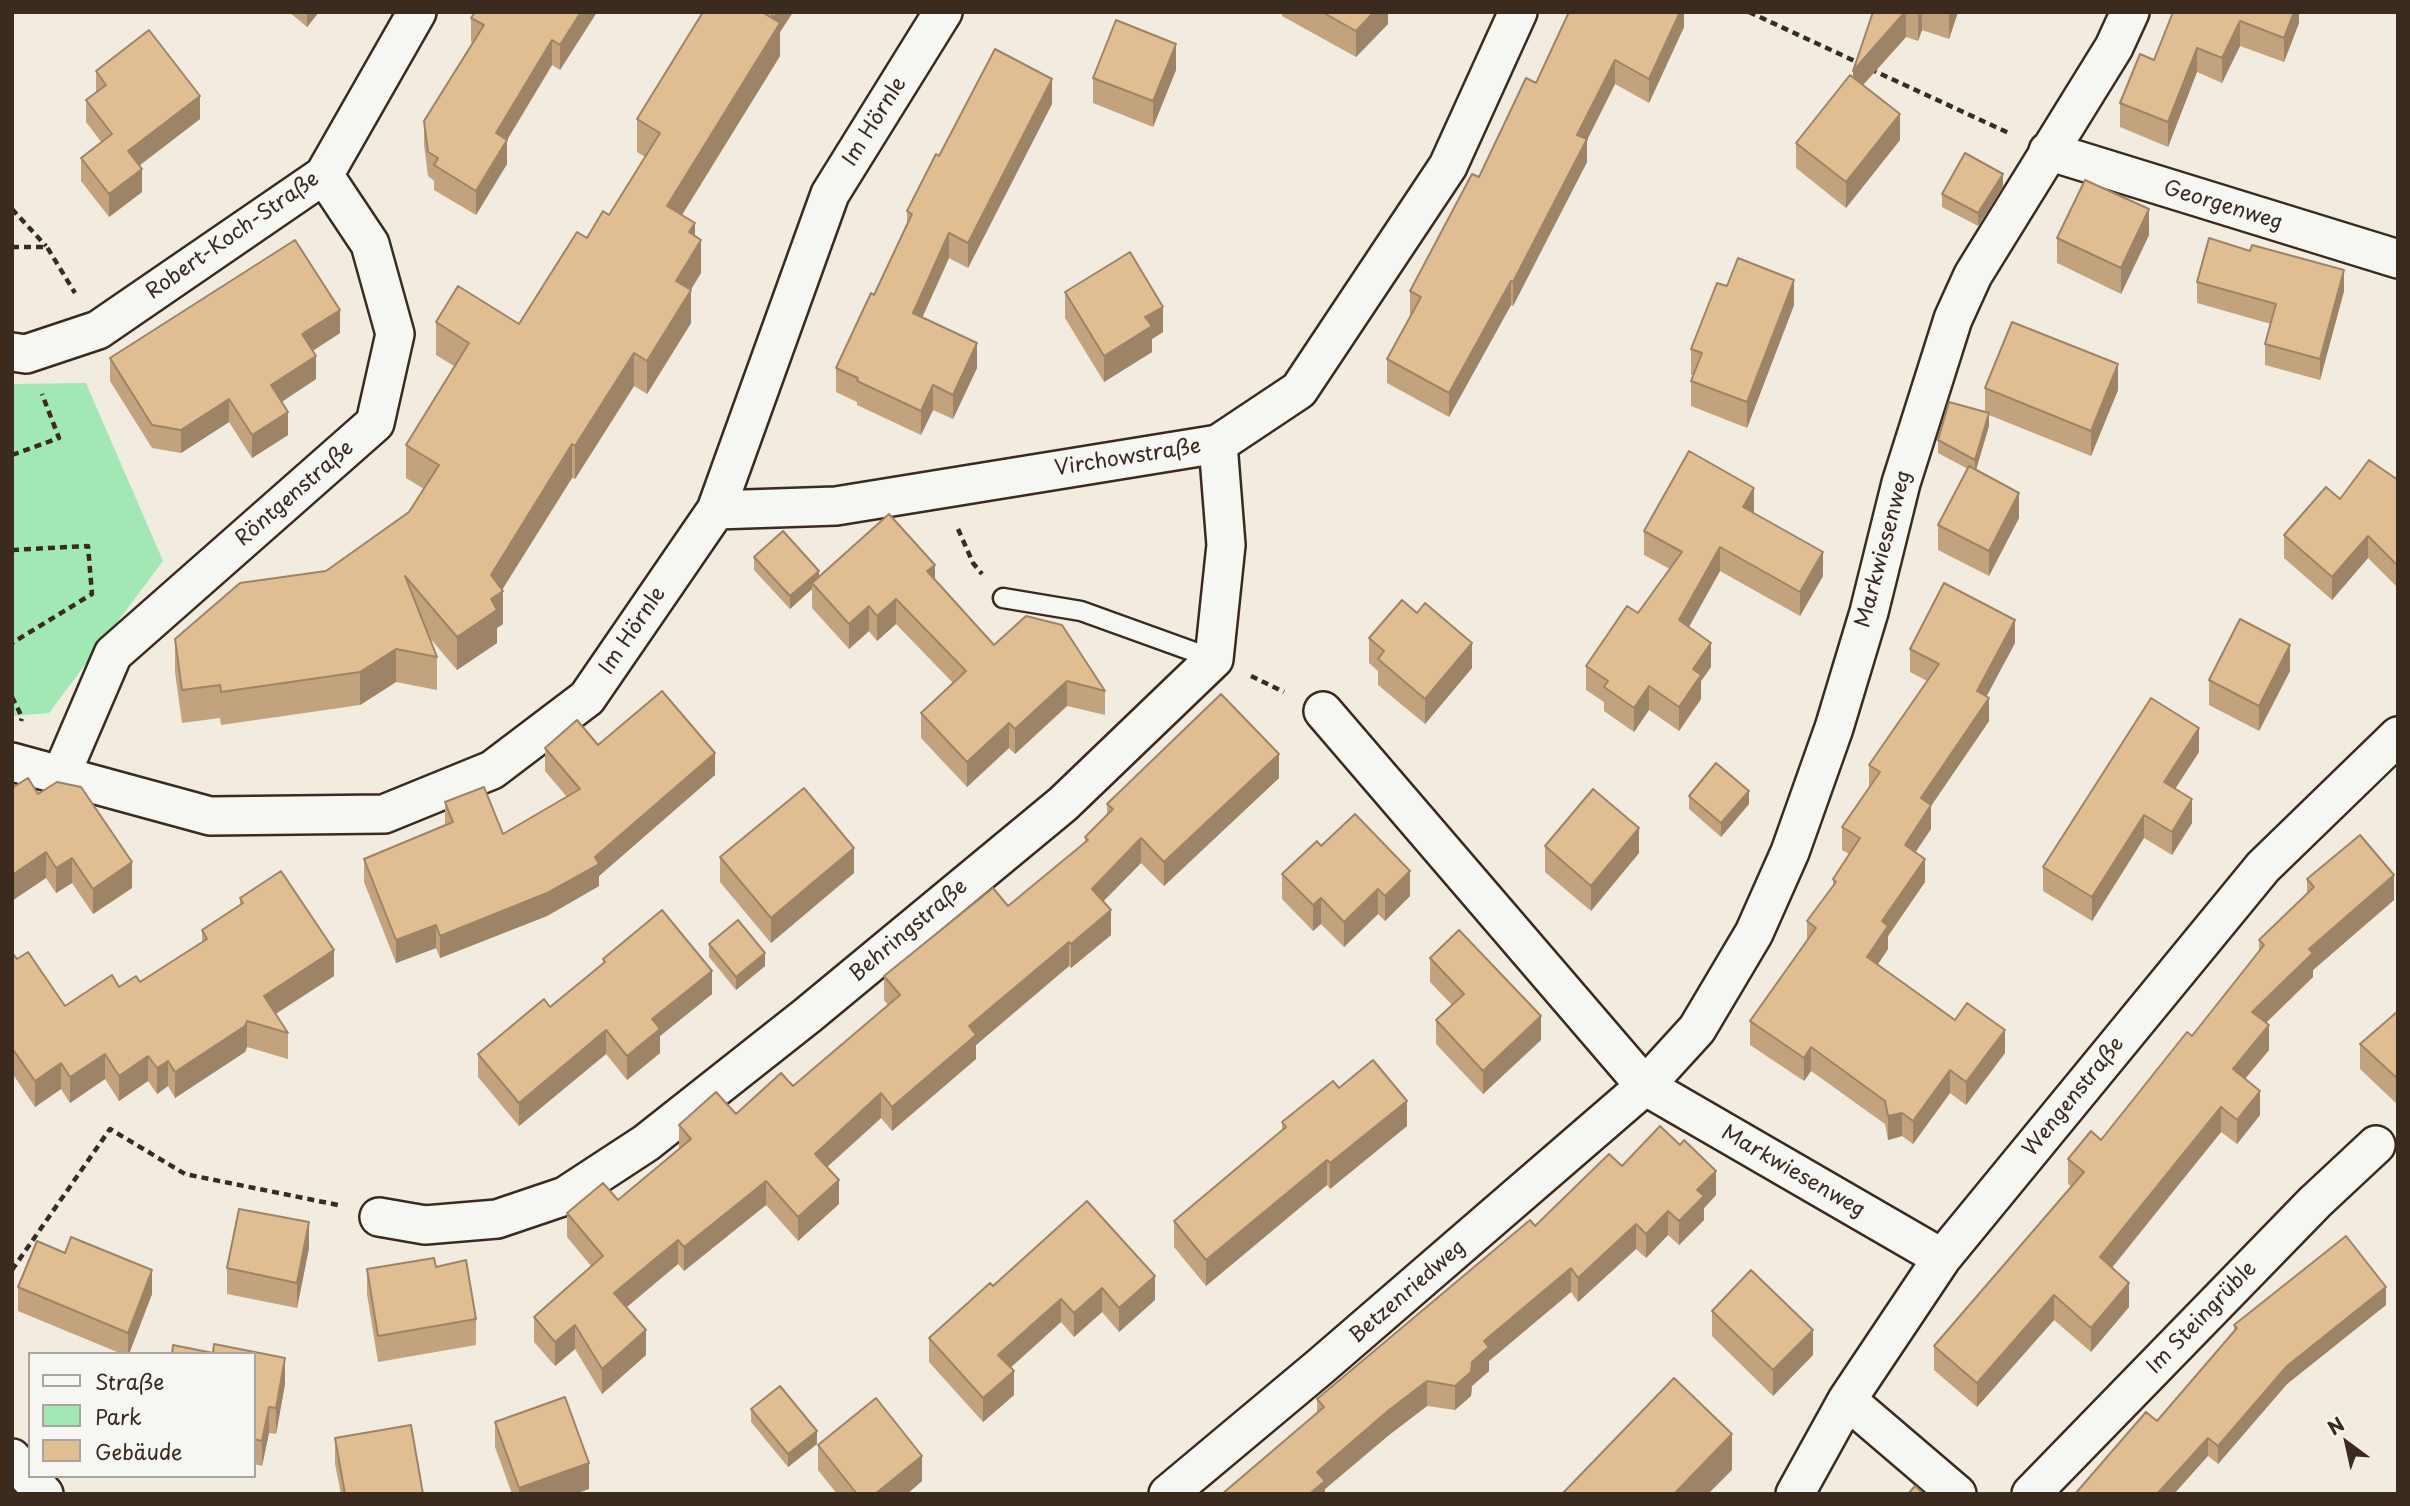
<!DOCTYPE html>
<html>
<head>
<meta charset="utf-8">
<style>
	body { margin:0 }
	#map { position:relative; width:2410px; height:1506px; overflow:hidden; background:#f2ebdf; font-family:"Playpen Sans",sans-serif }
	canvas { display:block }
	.frame { position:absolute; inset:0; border:14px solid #3b2a1e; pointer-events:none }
	.legend { position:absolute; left:28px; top:1352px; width:228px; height:126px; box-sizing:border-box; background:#f6f6f2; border:2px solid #aba49d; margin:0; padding:9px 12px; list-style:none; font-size:21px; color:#3b2a1e }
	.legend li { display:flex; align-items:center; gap:14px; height:35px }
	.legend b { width:35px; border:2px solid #aba49d }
	.north { position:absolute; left:2312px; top:1408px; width:70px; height:70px; -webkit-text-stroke:5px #f6f6f2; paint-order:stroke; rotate:327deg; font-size:19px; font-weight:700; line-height:28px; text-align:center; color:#3b2a1e }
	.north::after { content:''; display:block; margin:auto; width:24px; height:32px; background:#3b2a1e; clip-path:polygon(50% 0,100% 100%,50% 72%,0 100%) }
</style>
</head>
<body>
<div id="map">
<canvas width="2410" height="1506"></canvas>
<div class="frame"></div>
<ul class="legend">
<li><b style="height:9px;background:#f6f6f2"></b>Straße</li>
<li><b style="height:19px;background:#a2e8b5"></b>Park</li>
<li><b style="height:19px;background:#e1bd92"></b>Gebäude</li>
</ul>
<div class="north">N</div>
</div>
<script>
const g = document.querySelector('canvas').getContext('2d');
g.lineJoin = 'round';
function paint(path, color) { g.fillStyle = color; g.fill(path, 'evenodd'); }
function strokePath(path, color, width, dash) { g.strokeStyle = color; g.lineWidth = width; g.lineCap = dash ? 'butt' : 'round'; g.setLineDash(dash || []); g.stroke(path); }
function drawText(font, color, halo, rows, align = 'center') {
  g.font = font + ' "Playpen Sans",sans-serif'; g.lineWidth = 6; g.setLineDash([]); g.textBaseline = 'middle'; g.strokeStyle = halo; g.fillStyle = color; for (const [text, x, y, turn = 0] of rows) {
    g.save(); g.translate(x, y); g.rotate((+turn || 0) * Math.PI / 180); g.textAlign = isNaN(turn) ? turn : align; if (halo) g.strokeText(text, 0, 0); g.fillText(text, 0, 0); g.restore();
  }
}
paint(new Path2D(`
	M86 383 163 561 49 713 12 716V384Z`), '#a2e8b5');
const service = new Path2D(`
	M1003 598 1081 611 1214 659`);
const minor = new Path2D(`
	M2048 151 2398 259
	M12 352 26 354 98 330 324 175 417 12
	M716 510 836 506 1218 444 1299 390 1448 166 1518 12
	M1323 711 1645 1086 1942 1258
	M12 762 210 816 384 814 492 770 587 698 716 510 830 194 943 12
	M61 775 113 654 375 423 395 334 370 244 324 175
	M379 1217 425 1225 497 1219 565 1196 646 1143 808 1015 1063 804 1214 659 1226 545 1218 444
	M1847 1400 1957 1494
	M12 1458 44 1494
	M1168 1494 1321 1366 1645 1086 1697 1029 1754 933 1790 852 1834 728 1869 612 1901 483 1953 319 1973 275 2114 47 2130 12
	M1795 1494 1847 1400 1942 1258 2263 867 2398 736
	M2031 1494 2315 1202 2376 1145`);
strokePath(service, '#3b2a1e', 23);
strokePath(minor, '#3b2a1e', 42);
strokePath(new Path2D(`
	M1749 12 1859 63
	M1870 69 2011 134
	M12 209 46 246
	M12 247H47L75 293
	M12 455 59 438 42 394
	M958 529 973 563 982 574
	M12 550 88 546 92 594 12 643
	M1251 676 1284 692
	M12 697 22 717 21 721
	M12 1270 110 1129 185 1174 338 1205`), '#3b2a1e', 4.5, [7, 5]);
strokePath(service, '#f6f6f2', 18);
strokePath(minor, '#f6f6f2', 37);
paint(new Path2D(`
	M289 12H319L307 27Z
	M475 12H597L560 70 552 65 507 140V164L476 215 434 190V181L428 176 424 145V121L473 43 471 42V18Z
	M765 12H793L780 32V56L682 215 695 236 701 273 691 289V323L647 394 634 386 575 479 572 478 502 590 503 624 497 628V643L457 670 429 637 437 657V690L396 682 360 705 221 725 220 718 182 723 175 672V639L326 571 409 512 424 489 406 478V445L454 366 436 355V322L519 324 587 238 609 215 645 157 637 152V119L765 14Z
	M1282 12H1388V24L1356 57 1282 16Z
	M1684 12V27L1649 103 1615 84 1587 140V162L1513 306 1511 305 1449 417 1387 383V359L1411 315H1410V291L1536 83Z
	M1873 12H1958L1949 39 1922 30 1918 41 1906 37 1863 85 1900 140 1846 208 1796 168V143L1853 77Z
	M2173 12H2299V23L2284 62 2240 46 2222 83 2197 72 2168 147 2120 127V103L2154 60Z
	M1176 70 1153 127 1093 103V78Z
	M96 71 200 119 139 166 142 192 109 217 81 181V158L102 143 86 122V100L96 92Z
	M1052 104 968 268 949 258 922 318 977 368 953 419 933 410 921 435 857 405V402L836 392V368L874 295 907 225V211L939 156Z
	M2003 187 1978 226 1942 207V194Z
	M2149 235 2121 294 2057 263V238Z
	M2197 282 2344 291 2320 380 2265 365V344L2271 324 2197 303Z
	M1065 292 1163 332 1152 339V352L1104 382 1065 318Z
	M1794 305 1747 428 1691 406V381L1693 375H1691V349Z
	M340 333 312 351 316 379 281 402 288 435 252 458 229 422 181 453 152 448 110 381V358Z
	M1985 388 2118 390 2091 456 1989 415V426L1976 470 2019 518 1989 576 1938 550V525L1968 469 1938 453V440L1985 412Z
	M2398 480V588L2368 558 2332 600 2284 558V535L2340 499Z
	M1754 512 1753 513 1823 576 1800 616 1720 571 1688 627 1711 667 1701 681V699L1679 731 1649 710 1634 732 1604 711V702L1586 690V666L1638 613 1670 569 1644 555V531Z
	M754 557 819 577 935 580 994 645 1105 691V715L1067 706 1015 754 1009 748 967 787 921 738V713L953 683 896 624 877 641 869 631 849 649 812 608V589L790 609 754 570Z
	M1369 638 1472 668 1425 724 1378 685V671L1369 663Z
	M2015 643 1986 697 1989 721 1931 806V829L1915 852 1925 882 1888 936V949L1877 965 1955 1020 2005 1053 1966 1105 1950 1093 1913 1144 1902 1136 1888 1140 1885 1124 1811 1071 1804 1081 1750 1045V1021L1807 940V921L1833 887V879L1849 854 1842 850V827L1869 788V765L1927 681 1910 672V649Z
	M2290 671 2259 731 2209 705V680Z
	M598 745 715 775 599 876V886L547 916 440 958 436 948 396 963 364 882V859L445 825V802L503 834 567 797 545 771V748Z
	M2199 752 2175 789 2192 823 2172 855 2144 838 2092 921 2043 891V867Z
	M1279 778 1164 886 1141 863 1103 901 1111 935 1071 968 1069 966 976 1045V1059L892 1131 881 1118 827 1167 839 1204 798 1241 766 1205 684 1271 678 1264 626 1307 646 1355 602 1394 575 1349 555 1366 534 1342V1317L591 1266 567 1237V1213L618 1200 679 1150V1125L736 1114 793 1086 888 1005 884 1000V976L1008 906 1085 842V837L1107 815V804Z
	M38 794 132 888 93 914 72 883 56 893 46 878Z
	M1689 796 1749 804 1721 837 1689 809Z
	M1321 846 1410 896 1385 921 1378 914 1344 947 1321 924 1313 931 1282 899V874Z
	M1545 846 1639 853 1591 911 1545 872Z
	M720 857 854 873 771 943 720 882Z
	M2307 879 2394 900 2313 970V977L2266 1023 2269 1050 2245 1079 2260 1115 2237 1144 2221 1132 2112 1268 2129 1307 2091 1352 2054 1320 1977 1407 1934 1370V1346L2071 1186 2068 1184V1159L2101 1140 2192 1036 2259 951V940L2307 893Z
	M240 898 334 976 276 1014 288 1033V1059L247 1047 245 1052 175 1098 168 1086 157 1094 148 1081 119 1101 105 1079 70 1103 61 1089 35 1107 14 1076 12 1078 17 959 65 1006 119 987 140 982 202 942V930L240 905Z
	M709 944 765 966 736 990 709 957Z
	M1430 958 1541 1040 1483 1094 1436 1044V1020L1452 1005 1430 982Z
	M603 959 712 994 660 1036V1053L627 1080 606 1054 519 1126 478 1077V1054L550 1007 603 964Z
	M2398 1011V1105L2360 1069V1044Z
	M1339 1088 1407 1126 1330 1189 1327 1185 1206 1286 1174 1247V1221L1282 1131V1122Z
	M1622 1166 1716 1195 1704 1208V1220L1679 1245 1668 1235 1646 1258 1636 1249 1578 1302 1571 1292 1489 1361V1371L1472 1386 1471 1396 1455 1410 1427 1406 1389 1435 1325 1489V1494L1317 1413V1399L1535 1226Z
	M1087 1201 1155 1300 1119 1332 1102 1312 1074 1337 1061 1322 1010 1368 1014 1395 983 1422 929 1362V1338L993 1286Z
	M309 1248 297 1308 227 1294V1268Z
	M436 1267 476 1319V1345L378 1362 367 1294V1269Z
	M18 1287 152 1294 129 1354H122L18 1311Z
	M2386 1305 2287 1384 2218 1464 2208 1456 2157 1421 2234 1332V1325Z
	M1712 1311 1813 1355 1773 1396 1712 1336Z
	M254 1354 285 1384 276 1434 269 1433 262 1466 254 1464Z
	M751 1409 817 1444 788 1467 751 1422Z
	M495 1422 589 1489 574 1494H512L495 1447Z
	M335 1438 423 1494H341L335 1464Z
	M818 1445 922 1481 907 1494H837L818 1470Z`), '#c2a37e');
paint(new Path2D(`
	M307 12H319L307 27Z
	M581 12H597L560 70V45Z
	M777 12H793L780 32V56L667 239V206Z
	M1374 12H1388V24L1356 57V31Z
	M1680 12H1684V27L1649 103V79Z
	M1905 12H1906V37L1853 96V71Z
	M1919 12H1922V30L1918 41V15Z
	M1950 12H1958L1949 39V14Z
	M2294 12H2299V23L2284 62V38Z
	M2240 21V46L2222 83V58Z
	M552 40V65L507 140V164L476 215V191L496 133Z
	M1176 44V70L1153 127V101Z
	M2197 48V72L2168 147V122Z
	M1615 60V84L1587 140V162L1513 306V282L1577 135Z
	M1052 79V104L968 268V243Z
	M200 96V119L128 174V151Z
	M1900 114V140L1846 208V182Z
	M142 169V192L109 217V194Z
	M2003 174V187L1978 226V213Z
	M2149 209V235L2121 294V268Z
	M695 223V249L701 240V273L676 314V281L689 232Z
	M949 233V258L913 338V313Z
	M2344 270V291L2320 380V359Z
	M1794 280V305L1747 428V402Z
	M1511 281V305L1449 417V393Z
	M691 290V323L647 394V361Z
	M1163 307V332L1152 339V352L1104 382V356L1145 317Z
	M340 310V333L302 358V334Z
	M977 343V368L953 419V395Z
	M634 353V386L575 479V446Z
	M316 356V379L271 409V385Z
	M2118 364V390L2091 456V431Z
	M933 385V410L921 435V411Z
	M229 399V422L181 453V430Z
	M288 412V435L252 458V435Z
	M1989 413V426L1975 473V460Z
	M572 444V478L500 593 503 591V624L497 628V643L457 670V637L491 575Z
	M1754 488V512L1743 531V507Z
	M2019 493V518L1989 576V551Z
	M2368 536V558L2332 600V577Z
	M1720 547V571L1679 645V620Z
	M1823 552V576L1800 616V592Z
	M935 565V589L927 571Z
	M819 571V584L812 583V589L790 609V596Z
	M896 599V624L877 641V616Z
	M869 606V631L849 649V624Z
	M2015 620V643L1977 714V691Z
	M1472 643V668L1425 724V699Z
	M1711 643V667L1701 681V699L1679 731V707L1693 669Z
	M2290 645V671L2259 731V706Z
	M396 649V682L360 705V672Z
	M1067 681V706L1015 754V729Z
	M1649 686V710L1634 732V708Z
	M1989 698V721L1931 806V829L1905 868V845L1921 798Z
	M1009 723V748L967 787V762Z
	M2199 728V752L2164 806V782Z
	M715 753V775L599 876V886L547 916 440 958V936L595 857Z
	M1279 754V778L1164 886V862Z
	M1749 791V804L1721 837V823Z
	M2192 799V823L2172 855V832Z
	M2144 815V838L2092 921V897Z
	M1639 828V853L1591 911V886Z
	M1141 838V863L1092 913V889Z
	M854 848V873L771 943V918Z
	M46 852V878L12 901V875Z
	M72 858V883L56 893V868Z
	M1925 859V882L1888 936V949L1867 981V957L1882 921Z
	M132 862V888L93 914V889Z
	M1410 871V896L1385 921V896Z
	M2394 875V900L2313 970V977L2252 1036V1012L2309 949Z
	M1378 889V914L1344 947V922Z
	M1321 898V924L1313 931V905Z
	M1111 910V935L1071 968V944Z
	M436 925V948L396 963V940Z
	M1069 942V966L976 1045V1059L892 1131V1107L969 1026Z
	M334 950V976L264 1021V996Z
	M765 953V966L736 990V977Z
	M712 971V994L660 1036V1053L627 1080V1056L652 1019Z
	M1541 1016V1040L1483 1094V1071Z
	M247 1021V1047L245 1052 175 1098V1072Z
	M2269 1025V1050L2233 1093V1069Z
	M606 1030V1054L519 1126V1103Z
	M2005 1030V1053L1966 1105V1082Z
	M1811 1047V1071L1804 1081V1058Z
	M14 1051V1076L12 1078V1052Z
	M105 1054V1079L70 1103V1077Z
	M148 1056V1081L119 1101V1076Z
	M168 1061V1086L157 1094V1068Z
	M61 1063V1089L35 1107V1081Z
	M1950 1070V1093L1913 1144V1121Z
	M2260 1091V1115L2237 1144V1120Z
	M881 1093V1118L815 1178V1154Z
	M1407 1101V1126L1330 1189V1163Z
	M2221 1107V1132L2100 1282V1257Z
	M1902 1113V1136L1888 1140V1116Z
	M1327 1160V1185L1206 1286V1260Z
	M1716 1171V1195L1704 1208V1220L1679 1245V1221L1697 1190Z
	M839 1180V1204L798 1241V1217Z
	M766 1181V1205L684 1271V1247Z
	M1668 1211V1235L1646 1258V1234Z
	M309 1222V1248L297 1308V1283Z
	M1636 1224V1249L1578 1302V1278Z
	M678 1240V1264L614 1318V1293Z
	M1571 1268V1292L1489 1361V1371L1472 1386 1471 1396 1455 1410V1386L1472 1362 1484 1341Z
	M152 1270V1294L129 1354H128V1333Z
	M1155 1276V1300L1119 1332V1308Z
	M2129 1283V1307L2091 1352V1328Z
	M2386 1287V1305L2287 1384 2218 1464V1446L2287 1366Z
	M1102 1288V1312L1074 1337V1313Z
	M2054 1295V1320L1977 1407V1383Z
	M1061 1299V1322L998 1379V1355Z
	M575 1325V1349L555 1366V1342Z
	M646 1330V1355L602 1394V1369Z
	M1813 1330V1355L1773 1396V1370Z
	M285 1358V1384L276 1434V1408Z
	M1014 1371V1395L983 1422V1398Z
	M1427 1381V1406L1389 1435 1325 1489V1494H1309L1317 1472 1389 1410Z
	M269 1407V1433L262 1466V1441Z
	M817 1431V1444L788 1467V1454Z
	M1732 1434V1470L1708 1494H1674Z
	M2208 1438V1456L2174 1494H2157Z
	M922 1456V1481L907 1494H875Z
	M589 1463V1489L574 1494H519V1488Z`), '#9e8466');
const building = new Path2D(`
	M475 12H581L560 45 552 40 496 133 507 140 476 191 434 165 438 158 428 152 424 121 484 25 471 18Z
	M703 12H762L780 23 667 206 695 223 689 232 701 240 676 281 691 290 647 361 634 353 575 446 572 444 491 575 503 591 491 599 497 610 457 637 405 576 437 657 396 649 360 672 221 692 220 685 182 690 175 639 240 583 326 571 409 512 439 465 406 445 469 343 436 322 458 286 519 324 577 232 587 238 603 211 609 215 660 133 637 119Z
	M771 12H777L773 18Z
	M1322 12H1374L1356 31Z
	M1569 12H1680L1649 79 1615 60 1577 135 1587 139 1513 282 1511 281 1449 393 1387 359 1421 297 1410 291 1472 174 1479 177 1526 78 1536 83Z
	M1873 12H1905L1853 71Z
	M2173 12H2294L2284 38 2240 21 2222 58 2197 48 2168 122 2120 103 2140 54 2154 60Z
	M1116 20 1176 44 1153 101 1093 78Z
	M149 30 200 96 128 151 142 169 109 194 81 158 112 134 86 100 106 85 96 71Z
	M995 49 1052 79 968 243 949 233 913 313 977 343 953 395 933 385 921 411 857 381 858 378 836 368 871 293 874 295 912 214 907 211 936 154 939 156Z
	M1850 75 1900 114 1846 182 1796 143Z
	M1965 153 2003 174 1978 213 1942 194Z
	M2085 180 2149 209 2121 268 2057 238Z
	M2209 238 2250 251 2252 245 2344 270 2320 359 2265 344 2276 304 2197 282Z
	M295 240 340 310 302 334 316 356 271 385 288 412 252 435 229 399 181 430 152 425 110 358Z
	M1130 252 1163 307 1145 317 1152 326 1104 356 1065 292Z
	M1738 258 1794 280 1747 402 1691 381 1702 353 1691 349 1717 283 1727 286Z
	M2012 322 2118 364 2091 431 1985 388Z
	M1949 402 1989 413 1975 460 1938 440Z
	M1689 451 1754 488 1743 507 1823 552 1800 592 1720 547 1679 620 1711 643 1693 669 1701 675 1679 707 1649 686 1634 708 1604 687 1608 681 1586 666 1627 606 1638 613 1682 552 1644 531Z
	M2369 460 2398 480V566L2368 536 2332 577 2284 535 2326 487 2340 499Z
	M1969 466 2019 493 1989 551 1938 525Z
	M889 514 935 565 927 571 994 645 1026 616 1062 625 1105 691 1067 681 1015 729 1009 723 967 762 921 713 966 671 896 599 877 616 869 606 849 624 812 583Z
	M783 531 819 571 790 596 754 557Z
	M1944 583 2015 620 1977 691 1989 698 1921 798 1931 805 1905 845 1925 859 1882 921 1888 926 1867 957 1955 1020 1967 1003 2005 1030 1966 1082 1950 1070 1913 1121 1902 1113 1888 1116 1885 1101 1811 1047 1804 1058 1750 1021 1816 928 1807 921 1836 882 1833 879 1860 838 1842 827 1880 772 1869 765 1939 664 1910 649Z
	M1402 600 1417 613 1425 603 1472 643 1425 699 1378 659 1384 651 1369 638Z
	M2240 619 2290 645 2259 706 2209 680Z
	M662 691 715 753 595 857 599 864 547 893 440 936 436 925 396 940 364 859 453 822 445 802 484 787 503 834 580 789 545 748 577 720 598 745Z
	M1221 694 1279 754 1164 862 1141 838 1092 889 1111 910 1071 944 1069 942 969 1026 976 1035 892 1107 881 1093 815 1154 839 1180 798 1217 766 1181 684 1247 678 1240 614 1293 646 1330 602 1369 575 1325 555 1342 534 1317 603 1256 567 1213 603 1183 618 1200 691 1139 679 1125 716 1092 736 1114 781 1073 793 1086 900 995 884 976 993 888 1008 906 1088 840 1085 837 1113 809 1107 804Z
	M2151 698 2199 728 2164 782 2192 799 2172 832 2144 815 2092 897 2043 867Z
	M1716 763 1749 791 1721 823 1689 796Z
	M28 778 38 794 57 782 81 787 132 862 93 889 72 858 56 868 46 852 12 875V788Z
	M804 788 854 848 771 918 720 857Z
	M1593 789 1639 828 1591 886 1545 846Z
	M1355 814 1410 871 1385 896 1378 889 1344 922 1321 898 1313 905 1282 874 1317 841 1321 846Z
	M2360 835 2394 875 2309 949 2313 953 2252 1012 2269 1025 2233 1069 2260 1091 2237 1120 2221 1107 2100 1257 2129 1283 2091 1328 2054 1295 1977 1383 1934 1346 2084 1172 2068 1159 2091 1131 2101 1140 2187 1032 2192 1036 2264 945 2259 940 2314 887 2307 879Z
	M281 871 334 950 264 996 288 1033 247 1021 245 1026 175 1072 168 1061 157 1068 148 1056 119 1076 105 1054 70 1077 61 1063 35 1081 14 1051 12 1052V953L17 959 28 952 65 1006 112 975 119 987 136 976 140 982 207 939 202 930 243 903 240 898Z
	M662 910 712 971 652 1019 660 1029 627 1056 606 1030 519 1103 478 1054 544 999 550 1007 605 962 603 959Z
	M738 920 765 953 736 977 709 944Z
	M1459 930 1541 1016 1483 1071 1436 1020 1464 994 1430 958Z
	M2398 1011V1079L2360 1044Z
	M1373 1060 1407 1101 1330 1163 1327 1160 1206 1260 1174 1221 1286 1127 1282 1122 1333 1081 1339 1088Z
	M1660 1126 1680 1145 1684 1140 1716 1171 1697 1190 1704 1196 1679 1221 1668 1211 1646 1234 1636 1224 1578 1278 1571 1268 1484 1341 1489 1347 1472 1362 1471 1372 1455 1386 1427 1381 1389 1410 1317 1472 1325 1481 1309 1494H1222L1324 1407 1317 1399 1530 1220 1535 1226 1609 1154 1622 1166Z
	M1087 1201 1155 1276 1119 1308 1102 1288 1074 1313 1061 1299 998 1355 1014 1371 983 1398 929 1338 990 1283 993 1286Z
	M239 1209 309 1222 297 1283 227 1268Z
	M2346 1236 2386 1287 2287 1366 2218 1446 2208 1438 2157 1494H2075L2146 1412 2157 1421 2237 1328 2234 1325Z
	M71 1237 152 1270 128 1333 18 1287 37 1241 65 1253Z
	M434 1258 436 1267 466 1260 476 1319 378 1336 367 1269Z
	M1751 1270 1813 1330 1773 1370 1712 1311Z
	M214 1344 285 1358 276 1408 269 1407 262 1441 254 1439V1354H172L173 1345 213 1353Z
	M1674 1378 1732 1434 1674 1494H1562Z
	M780 1386 817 1431 788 1454 751 1409Z
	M565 1397 589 1463 519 1488 495 1422Z
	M876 1398 922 1456 875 1494H857L818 1445Z
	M411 1425 423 1494H345L335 1438Z
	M1915 1486 1924 1494H1908Z`);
paint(building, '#e1bd92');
strokePath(building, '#9e8466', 2);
drawText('21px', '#3b2a1e', '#f6f6f2', [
	["Im Hörnle",875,122,-58],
	["Georgenweg",2223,206,17],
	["Robert-Koch-Straße",233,236,-35],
	["Virchowstraße",1128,458,-9],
	["Röntgenstraße",295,494,-41],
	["Markwiesenweg",1884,549,-75],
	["Im Hörnle",633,631,-56],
	["Behringstraße",909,931,-40],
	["Wengenstraße",2074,1097,-51],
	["Markwiesenweg",1793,1172,30],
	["Betzenriedweg",1408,1292,-41],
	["Im Steingrüble",2202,1318,-46]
]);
</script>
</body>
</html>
